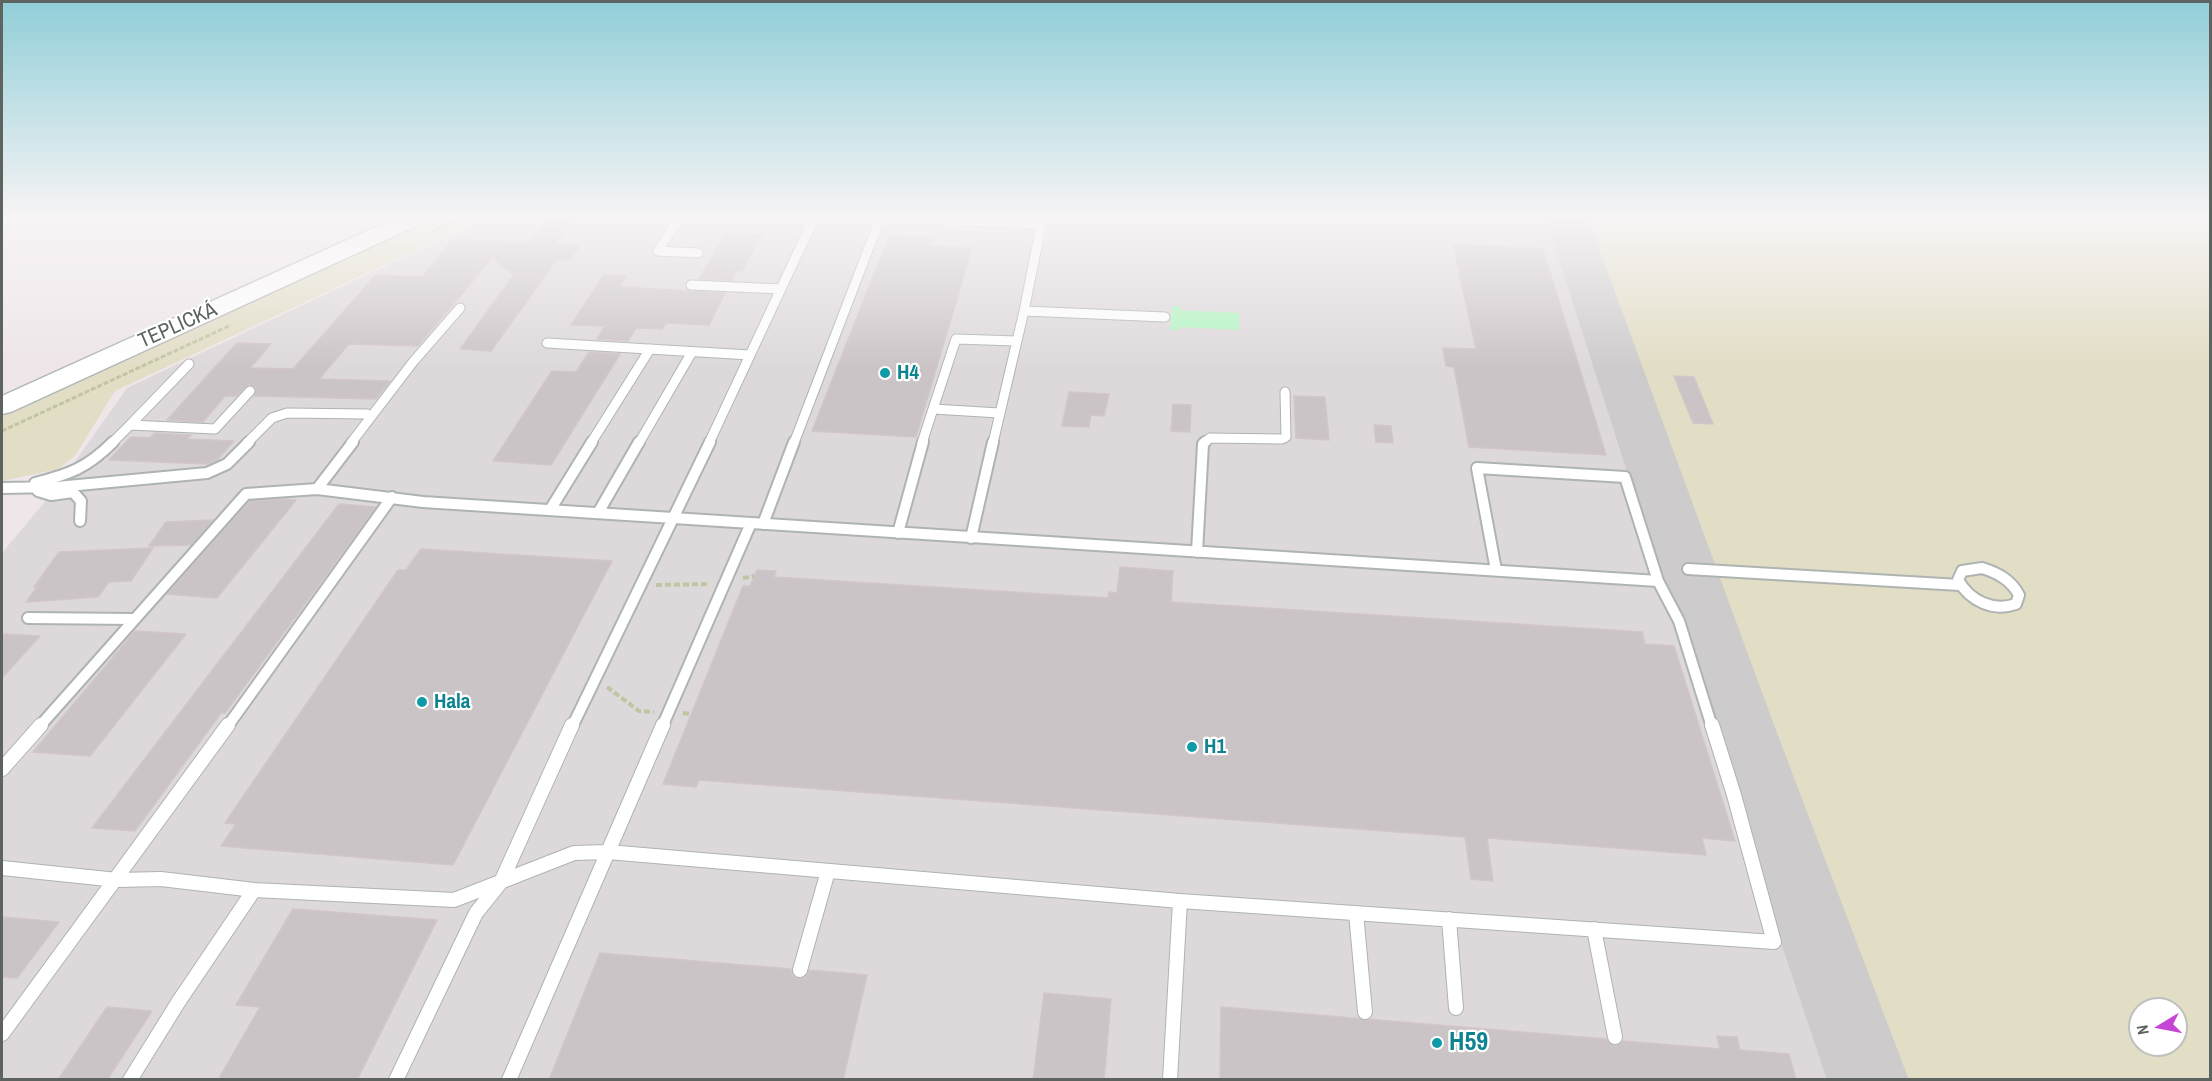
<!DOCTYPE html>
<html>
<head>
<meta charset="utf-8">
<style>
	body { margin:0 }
	#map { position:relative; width:2212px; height:1081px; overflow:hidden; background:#eee6e9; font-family:"Archivo Narrow",sans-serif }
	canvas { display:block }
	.frame { position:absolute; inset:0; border:3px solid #5d6460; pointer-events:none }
	.north { position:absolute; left:2128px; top:997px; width:60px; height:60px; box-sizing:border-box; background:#fff; border:2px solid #bec1bf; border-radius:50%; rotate:260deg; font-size:16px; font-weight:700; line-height:24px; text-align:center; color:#5d6460 }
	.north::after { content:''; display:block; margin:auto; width:21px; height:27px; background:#c545d4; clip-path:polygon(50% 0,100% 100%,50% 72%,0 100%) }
</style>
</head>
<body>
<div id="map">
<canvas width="2212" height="1081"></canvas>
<div class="frame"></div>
<div class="north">N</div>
</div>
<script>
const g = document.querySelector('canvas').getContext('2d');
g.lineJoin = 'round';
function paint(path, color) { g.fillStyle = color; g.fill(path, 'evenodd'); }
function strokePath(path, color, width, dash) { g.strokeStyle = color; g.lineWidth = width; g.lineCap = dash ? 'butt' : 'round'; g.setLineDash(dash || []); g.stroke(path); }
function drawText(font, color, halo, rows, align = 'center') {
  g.font = font + ' "Archivo Narrow",sans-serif'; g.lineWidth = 4.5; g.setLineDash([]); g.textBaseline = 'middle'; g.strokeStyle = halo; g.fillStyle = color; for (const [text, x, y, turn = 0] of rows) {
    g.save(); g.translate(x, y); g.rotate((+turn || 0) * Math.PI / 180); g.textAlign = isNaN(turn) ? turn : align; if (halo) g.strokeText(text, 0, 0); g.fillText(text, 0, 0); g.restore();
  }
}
paint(new Path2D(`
	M491 216H1550L1835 1079 2 1080V553L57 487 127 388Z`), '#ddd8da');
paint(new Path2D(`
	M431 216H489L115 391 75 456 58 469 2 481V412Z
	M1585 216H2210V1079H1901ZM2140 1009H2176V1045H2140Z`), '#e2ddc5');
paint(new Path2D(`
	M1172 306H1180L1181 310 1239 313V330L1180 327 1179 330H1170Z`), '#aff5c0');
paint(new Path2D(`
	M1545 216H1587L1777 733 1909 1080H1827L1711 733Z`), '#cecbcc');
const building = new Path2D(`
	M551 216H575L555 244H581L570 260H556L491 351 460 349 514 275 492 258 418 346 349 344 319 379 390 381 376 399 254 396 256 388 249 384 236 396H225L203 422 167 420 237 343 271 344 250 368 293 369 376 275 422 277 452 240 530 243Z
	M726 233 762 235 742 271H736L732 280 699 279Z
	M889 236 933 238 930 246 972 248 916 437 812 431Z
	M1453 244 1543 249 1606 455 1469 447 1454 367 1446 366 1443 348 1476 349Z
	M604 275 626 276 620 287 725 293 709 325 666 323 662 329 636 328 628 341 597 339 605 326 571 325Z
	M589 352 620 354 551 465 493 461 552 371 576 372Z
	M1674 376 1694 377 1713 424 1693 423Z
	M1069 392 1109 394 1104 416 1091 415 1089 427 1062 426Z
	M1294 396 1325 397 1329 440 1296 438Z
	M1173 404 1191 405 1190 432 1171 431Z
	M1374 425 1391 426 1393 443 1376 442Z
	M155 433 191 435 187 439 234 441 217 460 208 464 109 460 131 437 150 438Z
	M282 499 296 500 217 598 167 594 250 501Z
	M339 504 376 507 225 713H221L135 831 92 828Z
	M213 520 191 545 149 546 166 522Z
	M153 548 131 581 109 582 98 597 26 602 38 586 34 587 59 552Z
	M421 549 612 561 453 865 221 846 236 824 225 823 398 570H406Z
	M1120 567 1173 571 1171 602 1642 632 1645 644 1674 646 1735 841 1702 838 1706 855 1487 838 1493 881 1471 879 1465 837 699 780 696 787 663 784 743 586H750L757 570 776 571 774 577 1108 598 1109 592 1117 593Z
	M135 631 186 634 90 756 33 752Z
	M2 634 40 636 2 678Z
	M293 909 437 920 357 1080H218L260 1007 236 1005Z
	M2 917 59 922 17 978 2 977Z
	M600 953 791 969 793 976 798 979 806 977 809 970 867 975 843 1080H549Z
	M1044 993 1111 999 1104 1080H1033Z
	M107 1007 152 1011 107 1080H58Z
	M1221 1007 1606 1039 1609 1043 1616 1046 1623 1041 1720 1049 1717 1036 1737 1037 1740 1050 1789 1054 1796 1080H1220Z`);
paint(building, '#cbc4c7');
strokePath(building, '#d2c5cb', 1.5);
const serviceFar2 = new Path2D(`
	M680 216 658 251 698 253
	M880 218 1041 224
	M691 285 781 289
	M1024 311 1165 317
	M547 343 750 355
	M933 409 956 339 1016 341
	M130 425 189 364
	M112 443 130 425 215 429 250 391
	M247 443 272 418 287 413 367 414
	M351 443 413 362 460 308
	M591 443 650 349
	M639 443 692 352
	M709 443 815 216
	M794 443 881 216
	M922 443 933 409 999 413
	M993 443 1024 311 1043 216
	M1204 443 1210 438 1282 439 1286 437 1285 392`);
const serviceFar1 = new Path2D(`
	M353 442 317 489 423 502 1658 581 1625 477 1477 468 1496 570
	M35 483C70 474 87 468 113 442
	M2 488 57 487 207 473 227 464 249 442
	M38 491 51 495 73 492 81 501 80 521
	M550 510 592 442
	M598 513 639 442
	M763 524 794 442
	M898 533 923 442
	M971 538 993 442
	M1197 552 1203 444 1205 442
	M1982 568C1998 573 2011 580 2019 595L2016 604C1993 612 1970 601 1958 580L1962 571Z
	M1688 569 1960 585
	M1658 581 1679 621 1712 727
	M28 618 135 619
	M39 727 246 494 317 489
	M227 727 392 497
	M572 727 710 442
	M662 727 751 523`);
const service = new Path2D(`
	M2 769 41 725
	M2 868 117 880 161 879 254 890 454 900 574 853 608 852 1180 901
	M1356 913 1365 1012
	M1449 919 1456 1008
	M1594 929 1615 1037
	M800 970 828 871
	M2 1034 228 725
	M130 1080 179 1001 254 890
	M396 1080 476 913 501 882 572 725
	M509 1080 663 725
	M1170 1080 1180 901 1774 942 1734 795 1712 725`);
const secondary = new Path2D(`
	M400 216H430L427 221 11 412 2 414V396Z`);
strokePath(serviceFar2, '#aeb4b1', 11);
strokePath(serviceFar1, '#aeb4b1', 14);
strokePath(service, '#aeb4b1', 16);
strokePath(secondary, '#b0b7b3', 3);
strokePath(new Path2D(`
	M431 232 466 216
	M2 431 231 325`), '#c1c5a1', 3, [5, 2]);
strokePath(new Path2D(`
	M743 578 754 576
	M656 585 709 584
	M607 687 639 711 654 712
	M683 713 692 714`), '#c1c5a1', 4, [6, 3]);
strokePath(serviceFar2, '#fff', 9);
strokePath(serviceFar1, '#fff', 10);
strokePath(service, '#fff', 14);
paint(secondary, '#fff');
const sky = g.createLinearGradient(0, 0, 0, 368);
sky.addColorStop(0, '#91ced8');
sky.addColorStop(0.59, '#f7f4f5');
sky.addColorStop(1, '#f7f4f500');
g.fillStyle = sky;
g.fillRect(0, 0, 2212, 368);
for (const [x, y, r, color] of [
	[885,373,6,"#0f9aa8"],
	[422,702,6,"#0f9aa8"],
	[1192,747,6,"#0f9aa8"],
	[1437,1043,6,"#0f9aa8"]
]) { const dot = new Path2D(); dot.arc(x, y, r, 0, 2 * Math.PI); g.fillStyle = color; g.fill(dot); strokePath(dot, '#fff', 2); }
drawText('21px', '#5d6460', '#fff', [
	["TEPLICKÁ",178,326,-24]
]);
drawText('bold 21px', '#0d838f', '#fff', [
	["H4",897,373],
	["Hala",434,702],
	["H1",1204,747]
], 'left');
drawText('bold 26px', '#0d838f', '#fff', [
	["H59",1449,1043]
], 'left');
</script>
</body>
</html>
